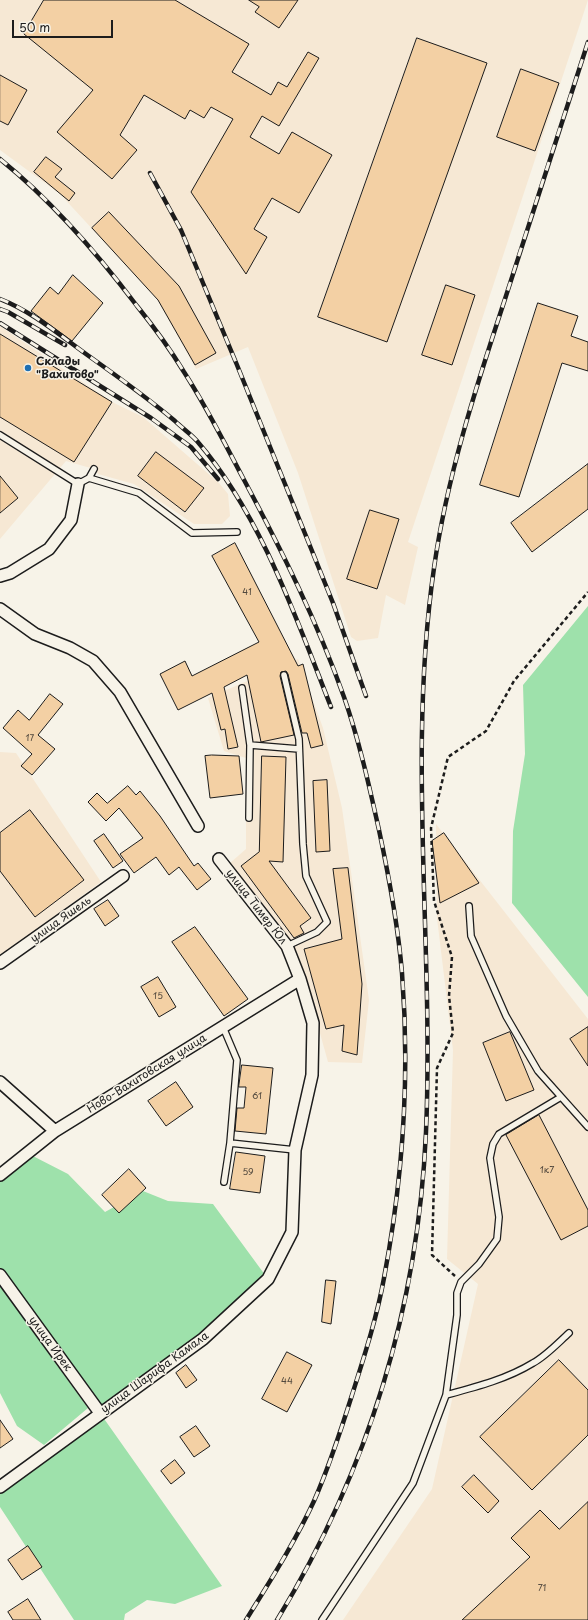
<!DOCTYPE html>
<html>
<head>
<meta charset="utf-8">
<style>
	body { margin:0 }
	#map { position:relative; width:588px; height:1620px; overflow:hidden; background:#f7f3e8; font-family:"Playpen Sans",sans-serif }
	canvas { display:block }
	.scale { position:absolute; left:12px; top:20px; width:101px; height:18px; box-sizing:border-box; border:2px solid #1c1c1c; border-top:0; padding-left:5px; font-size:12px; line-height:14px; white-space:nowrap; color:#1c1c1c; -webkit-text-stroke:3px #f7f3e8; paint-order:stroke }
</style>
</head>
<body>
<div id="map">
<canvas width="588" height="1620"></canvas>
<div class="scale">50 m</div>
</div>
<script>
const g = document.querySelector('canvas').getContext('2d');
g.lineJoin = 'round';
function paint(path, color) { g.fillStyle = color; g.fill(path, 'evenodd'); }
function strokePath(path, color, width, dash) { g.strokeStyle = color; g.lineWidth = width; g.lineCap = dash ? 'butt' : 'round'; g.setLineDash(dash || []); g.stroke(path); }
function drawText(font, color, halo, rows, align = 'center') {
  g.font = font + ' "Playpen Sans",sans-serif'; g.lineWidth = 3; g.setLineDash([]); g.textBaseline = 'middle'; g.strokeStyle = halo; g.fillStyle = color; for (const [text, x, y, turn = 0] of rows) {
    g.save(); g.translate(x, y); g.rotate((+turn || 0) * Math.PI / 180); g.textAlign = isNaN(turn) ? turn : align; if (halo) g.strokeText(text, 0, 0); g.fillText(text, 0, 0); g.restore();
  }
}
paint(new Path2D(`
	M0 0H588L408 542 418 547 405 605 386 595 378 638 357 641 351 637 298 473 248 347 196 369 157 299 60 194 0 150Z
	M0 326 112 402 143 417 219 483 228 494 230 516 222 524H194L134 484 98 474 94 469 66 461 0 539Z
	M298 659 323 728 342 808 369 1000 362 1063 328 1062 298 954 291 941 230 863 246 849V758L224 751 208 698Z
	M0 752 16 753 101 882 0 956Z
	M436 824 588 1019V1620H343L432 1489 478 1284 447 1259 453 1050 437 918Z`), '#f6e8d4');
paint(new Path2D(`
	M588 606V997L512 903 513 831 525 754 523 685Z
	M27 1153 68 1174 105 1212 143 1191 168 1201 213 1204 268 1279 100 1413 222 1586 175 1604 147 1600 125 1614 124 1620H74L0 1507V1487L100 1413 0 1275V1175Z
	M0 1286 88 1408 44 1445 17 1426 0 1393Z`), '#9ee1ab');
const building = new Path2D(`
	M44 0H175L249 44 232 72 271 95 278 82 287 87 308 52 319 58 279 126 262 116 250 137 279 154 292 132 332 155 299 213 272 198 254 229 267 237 246 274 191 192 233 119 211 107 204 118 190 110 185 119 144 95 120 135 137 150 112 179 57 132 93 90 24 34Z
	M249 0H298L279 28 255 12 259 7Z
	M417 38 487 63 387 342 318 317Z
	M521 69 559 83 535 151 497 137Z
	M0 75 27 90 8 125 0 121Z
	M46 157 62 169 55 177 75 193 69 201 34 172Z
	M109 212 179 286 216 353 195 365 158 300 92 228Z
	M73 275 103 303 72 341 31 311 50 287 58 294Z
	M446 285 475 295 452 365 422 355Z
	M538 303 578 316 571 336 588 342V371L562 363 519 497 480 485Z
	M0 334 112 402 74 462 0 417Z
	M156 452 204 488 185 512 138 476Z
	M588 464V509L532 552 511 523Z
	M0 476 18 498 0 513Z
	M370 510 399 519 377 589 347 579Z
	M235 543 298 666 303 664 323 745 311 748 307 733H302L288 674 286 671 281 672 280 676 294 735 261 742 247 675 224 687 238 747 228 749 225 729 221 730 212 693 178 710 160 674 185 661 192 676 259 642 212 556Z
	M50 694 63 704 38 735 55 749 32 775 21 766 32 754 3 728 18 710 29 720Z
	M212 755 239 756 243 794 210 798 205 756Z
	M262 756 286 757 283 862 269 861 311 918 300 926 304 933 294 938 241 866 259 852Z
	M327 780 330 851 316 852 313 781Z
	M128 786 136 795 140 791 160 816 194 866 198 863 211 879 197 890 179 867 169 875 156 857 134 873 120 854 143 838 119 808 106 821 88 802 97 793 107 803Z
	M30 810 84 880 35 917 0 871V833Z
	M444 833 479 883 440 903 432 841Z
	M104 834 123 861 113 868 94 841Z
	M348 868 362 984 357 1055 342 1051 344 1025 326 1029 304 949 342 939 333 869Z
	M108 900 119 916 105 926 94 909Z
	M195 927 248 999 224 1016 172 942Z
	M158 977 176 1007 159 1017 141 987Z
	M588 1027V1066L570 1039Z
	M510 1032 534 1090 506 1101 483 1043Z
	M242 1065 273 1068 266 1134 235 1131 237 1108H244L246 1087H239Z
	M176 1082 193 1107 166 1126 148 1101Z
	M539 1115 588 1210V1226L561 1240 506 1135Z
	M236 1152 265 1156 260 1193 230 1189Z
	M129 1169 146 1188 119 1213 102 1195Z
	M326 1280 336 1281 331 1324 322 1322Z
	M287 1352 312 1365 287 1412 262 1399Z
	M559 1360 588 1390V1435L532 1490 480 1437Z
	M186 1365 197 1380 186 1388 176 1373Z
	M0 1420 13 1439 0 1448Z
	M196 1426 210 1446 194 1457 180 1437Z
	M175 1460 185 1473 171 1484 161 1471Z
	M474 1475 499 1501 488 1513 462 1487Z
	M588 1502V1620H462L530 1557 511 1538 540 1510 559 1529Z
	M28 1546 42 1567 22 1580 8 1560Z
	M28 1599 41 1620H13L8 1612Z`);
paint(building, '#f3d0a4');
strokePath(building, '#1c1c1c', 1);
const service = new Path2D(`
	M0 435 78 484 89 478 139 493 192 533 237 532
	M89 478 94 469
	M284 675 299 739 303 844 306 876 327 922 317 932 287 946
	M242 688 250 745 249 818
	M250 745 299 749
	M469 906 471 936 506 1016 538 1071 588 1127
	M223 1027 237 1060 230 1143 224 1182
	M230 1143 295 1150
	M446 1395C476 1387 507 1379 533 1363 546 1356 558 1343 569 1333
	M322 1620 413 1483 446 1395 457 1315V1293L461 1282 479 1264 497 1239 499 1217 490 1158 493 1144 499 1134 561 1097`);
const minor = new Path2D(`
	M0 576 10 573 49 549 71 520 78 484
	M0 609 35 634 70 648 93 661 120 692 198 826
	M0 963 123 876
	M0 1082 55 1131
	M0 1175 55 1131 300 979
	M0 1275 100 1413
	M0 1487 203 1339 268 1279 292 1232 295 1150 312 1075 313 1023 300 979 287 946 219 859`);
strokePath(service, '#1c1c1c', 8);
strokePath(minor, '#1c1c1c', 14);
strokePath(new Path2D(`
	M455 1276 432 1255 437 1068 453 1033 449 996 452 957 434 901 431 828 448 757 486 731 514 681 588 592`), '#1c1c1c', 2.5, [4, 3]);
strokePath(service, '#f7f3e8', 5.5);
strokePath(minor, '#f7f3e8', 11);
const rail = new Path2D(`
	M0 159C52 201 97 253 137 306 154 327 170 349 184 372 206 406 224 442 243 478 281 549 317 621 344 697 359 740 369 785 379 830 389 877 398 925 402 973 410 1075 403 1178 384 1278 377 1317 364 1357 352 1395 341 1430 329 1467 314 1501 295 1542 270 1581 246 1620
	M150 173 181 230 237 365 333 603 366 696
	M0 299C34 312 63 338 93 359 121 379 149 399 175 421 182 428 191 434 197 441 261 515 296 618 331 707
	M0 309 8 312 65 345
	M0 323 151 418 191 447 218 479
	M277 1620C369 1469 418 1308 426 1132 434 944 407 755 434 568 447 476 476 387 505 299 532 214 560 128 588 42`);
strokePath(rail, '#1c1c1c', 4.5);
strokePath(rail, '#f7f3e8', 3, [9]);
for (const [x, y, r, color] of [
	[28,368,4,"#1f6fb2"]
]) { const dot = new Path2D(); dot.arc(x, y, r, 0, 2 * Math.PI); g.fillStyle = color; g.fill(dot); strokePath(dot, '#f7f3e8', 1.5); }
drawText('9px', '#52493e', null, [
	["41",247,593],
	["17",30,739],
	["15",158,997],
	["61",257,1097],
	["1к7",547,1171],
	["59",248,1173],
	["44",287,1382],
	["71",542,1589]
]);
drawText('bold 11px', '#1c1c1c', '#f7f3e8', [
	["Склады",36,362],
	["\"Вахитово\"",36,375]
], 'left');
drawText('11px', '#1c1c1c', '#f7f3e8', [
	["улица Тимер Юл",256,907,52],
	["улица Яшель",61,920,-35],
	["Ново-Вахитовская улица",147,1074,-32],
	["улица Ирек",50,1344,54],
	["улица Шарифа Камала",155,1373,-36]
]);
</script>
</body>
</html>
